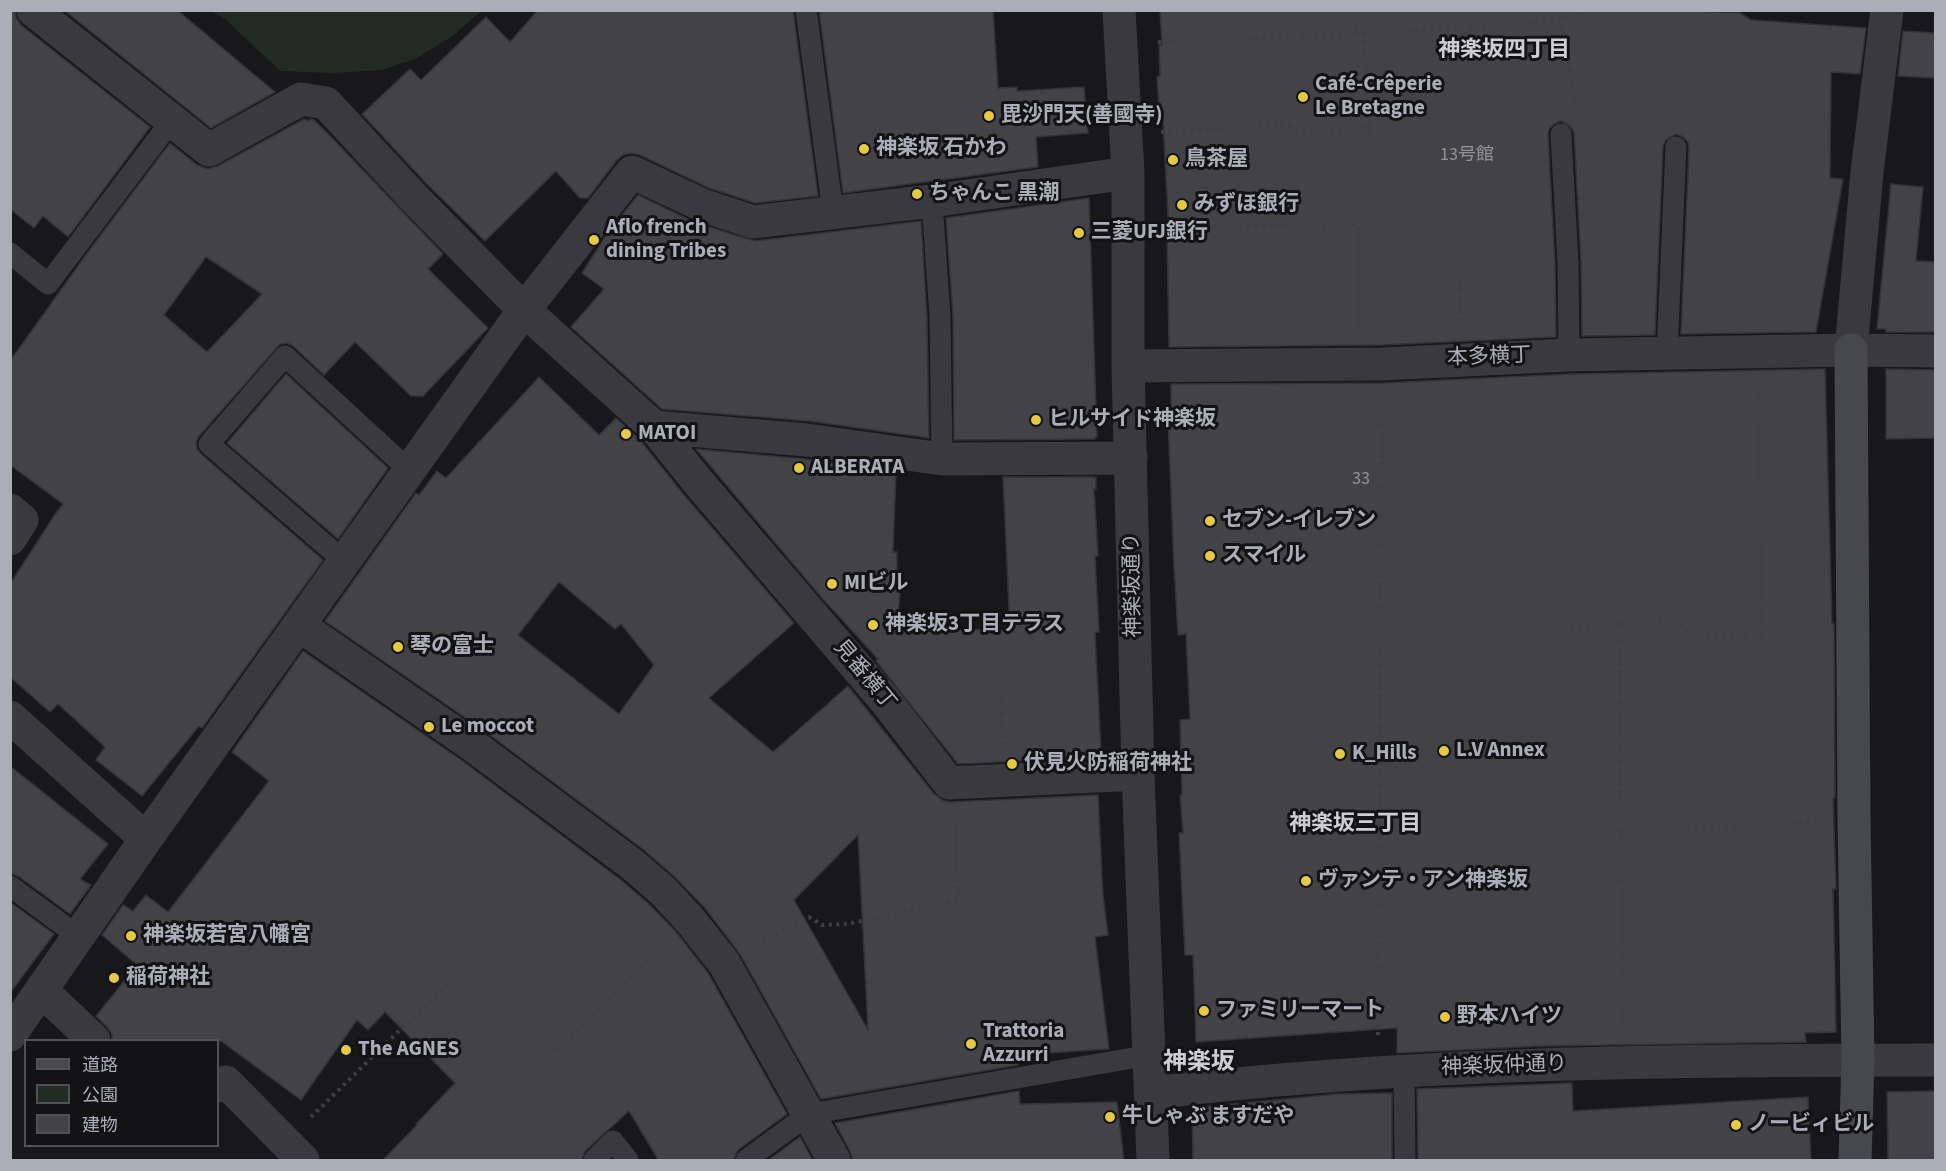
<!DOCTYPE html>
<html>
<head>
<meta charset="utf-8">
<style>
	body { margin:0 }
	#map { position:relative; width:1946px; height:1171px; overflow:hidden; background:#18181a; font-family:"Source Sans 3","Noto Sans JP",sans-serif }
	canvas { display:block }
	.frame { position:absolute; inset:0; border:12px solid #abadb9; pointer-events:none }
	.legend { position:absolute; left:24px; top:1039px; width:195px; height:108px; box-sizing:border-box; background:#131315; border:2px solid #505157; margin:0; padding:8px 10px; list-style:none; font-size:18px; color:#abadb9 }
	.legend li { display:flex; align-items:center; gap:12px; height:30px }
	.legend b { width:30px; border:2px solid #505157 }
</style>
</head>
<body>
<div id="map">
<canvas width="1946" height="1171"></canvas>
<div class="frame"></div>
<ul class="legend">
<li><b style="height:8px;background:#47484e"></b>道路</li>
<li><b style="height:16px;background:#222a24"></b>公園</li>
<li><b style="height:16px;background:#424247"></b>建物</li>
</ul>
</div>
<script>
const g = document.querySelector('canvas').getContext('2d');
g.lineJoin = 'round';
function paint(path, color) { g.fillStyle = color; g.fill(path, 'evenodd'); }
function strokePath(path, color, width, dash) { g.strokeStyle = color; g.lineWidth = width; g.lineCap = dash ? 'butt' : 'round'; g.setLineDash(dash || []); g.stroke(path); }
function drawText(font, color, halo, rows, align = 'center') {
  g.font = font + ' "Source Sans 3","Noto Sans JP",sans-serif'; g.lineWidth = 6; g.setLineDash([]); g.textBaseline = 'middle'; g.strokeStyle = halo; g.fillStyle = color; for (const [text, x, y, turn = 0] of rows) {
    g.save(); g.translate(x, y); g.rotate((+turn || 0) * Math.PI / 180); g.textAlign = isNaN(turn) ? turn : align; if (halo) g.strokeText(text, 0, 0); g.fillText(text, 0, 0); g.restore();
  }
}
paint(new Path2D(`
	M211 11 482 10V11L451 37 417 58 382 70 332 73 280 71 225 19Z`), '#222a24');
const building = new Path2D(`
	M10 10H15L16 17 21 25 150 127 68 237 43 216 34 228 10 209Z
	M64 10H177L275 92 211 128Z
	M538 10H793L818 196 755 203 709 188 640 155 631 153 623 155 617 160 588 198H580L556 171 485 241 427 184 362 114 410 69 421 80 486 17 510 42Z
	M819 10H993L998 88 1017 87V91L1084 87 1088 133 1036 137 1038 167 843 193Z
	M1160 10H1677L1740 13 1751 20 1866 28 1860 74 1831 72 1830 178 1843 179 1816 332 1681 334 1689 148 1688 142 1683 137 1676 134 1666 140 1663 146 1655 335 1582 336 1581 262 1574 133 1571 127 1561 121 1554 124 1549 129 1548 135 1555 263 1556 337 1381 345 1169 347 1167 234H1169L1163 121H1160L1157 77 1160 76 1159 45H1162Z
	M1903 31 1935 33V78L1898 76Z
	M304 119 308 121 310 119 314 120 335 141 443 254 428 269 488 328 423 396H411L355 342 324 375 293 346 287 343 280 344 199 436 196 442 197 449 201 454 323 560 202 728 199 726 142 796 96 760 105 747 58 704 50 712 10 677V584L56 513 63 504 10 465V361L88 252 170 143 197 165 208 169 218 166ZM206 257 262 294 207 352 164 315Z
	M1891 184 1923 187 1916 261 1935 262V332H1886V329H1877Z
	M638 195 696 223 755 241 921 221 927 317 929 438 809 421 662 409 571 327 604 289 582 273 609 231Z
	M1089 198 1097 437H1095V439L954 440 953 316 946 218Z
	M1825 369 1832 624H1834L1835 797 1833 799 1836 889H1833L1836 1032 1805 1033 1806 1042 1542 1046 1397 1053V1028L1196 1042 1193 955H1185L1179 833H1183L1180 795H1182L1180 720 1190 719 1186 634 1178 635 1174 567 1168 419H1171V384L1382 383 1570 374Z
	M1886 369 1935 370V438L1886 439Z
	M286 374 388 468 338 539 227 443Z
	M539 377 599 435 616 418 640 440 684 495 794 623 709 698 773 752 848 686 934 794 942 800 950 802 1098 795 1103 895 1108 935 1095 937 1109 1049 1017 1055 1018 1065 821 1099 740 954 705 908 675 877 644 850 486 732 325 621 416 493 419 495 437 471 446 478ZM559 582 615 629 621 624 654 665 619 714 518 635ZM858 835 868 1030 794 900Z
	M696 449 805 459 896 471 893 552H897V592H900L897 629 1010 630 1003 477H1096V489H1094L1098 556H1095L1099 632H1095L1101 751 1096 752V757L958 764 876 661 878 659 822 598Z
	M303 651 464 762 621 880 650 905 676 932 708 973 787 1114 738 1150 733 1161H659L629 1111 585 1151 581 1161H382L417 1125 416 1124 455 1083 385 1012 368 1030 357 1020 301 1100 221 1041H112V1034L107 1027 96 1016 137 965 102 935 123 905 133 911 146 895 168 912 269 781 232 752Z
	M10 766 108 844 80 879 91 885 70 914 18 876 10 873Z
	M10 902 54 934 10 993Z
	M1572 1083 1573 1111 1808 1097 1811 1161H1418L1417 1089Z
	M1019 1091 1020 1104 1117 1102 1124 1161H853L850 1151 835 1123Z
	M1935 1091V1161H1888L1887 1092Z
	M1392 1093V1161H1193L1192 1108 1337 1094Z
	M800 1137 813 1161H767Z`);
paint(building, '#424247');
strokePath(building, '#333236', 1.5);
strokePath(new Path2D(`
	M1353 10 1358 34 1545 21 1591 10
	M1560 17 1574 94V105
	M1921 41 1936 42
	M1158 42 1358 34
	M1024 116 1074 111
	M1368 127 1376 160
	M1161 132 1288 125 1307 133 1368 127 1364 34
	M1165 230 1281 225H1358L1359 328
	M1460 281 1461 322
	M1571 628 1619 623
	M1000 645 1003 744
	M1620 833 1817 821
	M756 946 809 917 822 925 847 924 958 900 955 820
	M1623 1026 1619 623H1679L1699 636H1761L1759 388
	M1378 1035 1382 401
	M311 1117 456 975 536 1057 549 1055 586 1023 663 947`), '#3f4045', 4, [3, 4.5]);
strokePath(new Path2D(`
	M806 10 833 212
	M1561 134 1568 263 1569 355
	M932 201 940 316 942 459
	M10 253 48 284 172 120
	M1667 354 1676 147
	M345 562 209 444 285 356 409 470
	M10 886 78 936
	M1404 1071 1405 1160
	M594 1160 613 1141 628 1160
	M746 1160 809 1114 1150 1055`), '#39393f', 21);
strokePath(new Path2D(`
	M33 10 209 150 301 99 326 103 413 197 524 310 654 427 699 483 884 699 949 783 1138 774
	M1119 10 1128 173V366L1138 774 1153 1160
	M1851 350 1867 172 1887 10
	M1128 366 1382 364 1569 355 1851 350 1936 351
	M654 427 807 440 942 459 1131 458
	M10 510 22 520 10 539
	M300 626 475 747 633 865 663 891 690 920 724 963 834 1160
	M10 717 146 839
	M41 990 94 1040
	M10 1035 146 839 524 310 632 172 702 205 753 222 932 201 1128 173
	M218 1086 226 1082 303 1160
	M1151 1093C1411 1062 1674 1060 1936 1060`), '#39393f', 33);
strokePath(new Path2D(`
	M1851 350 1854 818 1858 1060 1855 1160`), '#47484e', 33);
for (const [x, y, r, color] of [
	[1303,97,6,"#e4c846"],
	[989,116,6,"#e4c846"],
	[864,149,6,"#e4c846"],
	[1173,160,6,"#e4c846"],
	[917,194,6,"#e4c846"],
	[1182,205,6,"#e4c846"],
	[1079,233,6,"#e4c846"],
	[594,240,6,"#e4c846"],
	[1036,420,6,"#e4c846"],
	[626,434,6,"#e4c846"],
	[799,468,6,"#e4c846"],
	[1210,521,6,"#e4c846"],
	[1210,556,6,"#e4c846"],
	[832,584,6,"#e4c846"],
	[873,625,6,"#e4c846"],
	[398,647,6,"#e4c846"],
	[429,727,6,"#e4c846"],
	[1444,751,6,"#e4c846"],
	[1340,754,6,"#e4c846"],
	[1012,764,6,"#e4c846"],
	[1306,881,6,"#e4c846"],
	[131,936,6,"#e4c846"],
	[114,978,6,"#e4c846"],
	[1204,1011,6,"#e4c846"],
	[1445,1017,6,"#e4c846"],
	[971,1044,6,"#e4c846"],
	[346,1050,6,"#e4c846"],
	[1110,1117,6,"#e4c846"],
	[1736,1125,6,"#e4c846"]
]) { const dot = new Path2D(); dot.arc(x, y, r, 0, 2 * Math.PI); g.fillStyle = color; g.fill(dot); strokePath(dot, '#131315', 2); }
drawText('18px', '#91929c', null, [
	["13号館",1467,156],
	["33",1361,480]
]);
drawText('bold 21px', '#abadb9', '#131315', [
	["Café-Crêperie",1315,85],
	["Le Bretagne",1315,109],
	["毘沙門天(善國寺)",1001,116],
	["神楽坂 石かわ",876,149],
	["鳥茶屋",1185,160],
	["ちゃんこ 黒潮",929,194],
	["みずほ銀行",1194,205],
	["Aflo french",606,228],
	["dining Tribes",606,252],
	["三菱UFJ銀行",1091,233],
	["ヒルサイド神楽坂",1048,420],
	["MATOI",638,434],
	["ALBERATA",811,468],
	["セブン-イレブン",1222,521],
	["スマイル",1222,556],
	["MIビル",844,584],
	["神楽坂3丁目テラス",885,625],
	["琴の富士",410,647],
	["Le moccot",441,727],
	["L.V Annex",1456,751],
	["K_Hills",1352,754],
	["伏見火防稲荷神社",1024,764],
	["ヴァンテ・アン神楽坂",1318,881],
	["神楽坂若宮八幡宮",143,936],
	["稲荷神社",126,978],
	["ファミリーマート",1216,1011],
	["野本ハイツ",1457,1017],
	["Trattoria",983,1032],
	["Azzurri",983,1056],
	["The AGNES",358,1050],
	["牛しゃぶ ますだや",1122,1117],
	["ノービィビル",1748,1125]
], 'left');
drawText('21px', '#abadb9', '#131315', [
	["本多横丁",1489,358,-2],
	["神楽坂通り",1134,585,-91],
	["見番横丁",864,676,50],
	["神楽坂仲通り",1504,1067,-2]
]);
drawText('bold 22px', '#cccdd5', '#131315', [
	["神楽坂四丁目",1504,51],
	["神楽坂三丁目",1355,825]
]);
drawText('bold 24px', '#cccdd5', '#131315', [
	["神楽坂",1199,1064]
]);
</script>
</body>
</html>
